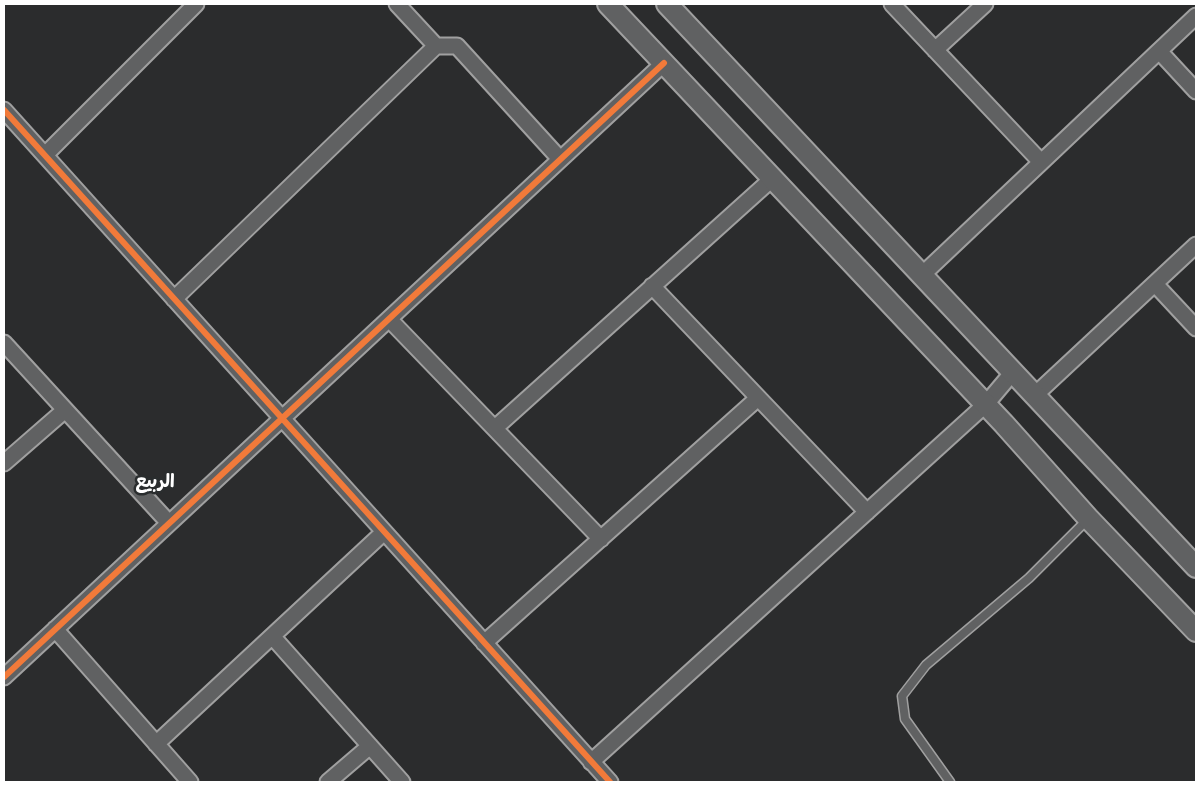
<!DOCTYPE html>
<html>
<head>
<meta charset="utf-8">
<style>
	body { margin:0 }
	#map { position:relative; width:1200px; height:786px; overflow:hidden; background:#2b2c2d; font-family:Itim,sans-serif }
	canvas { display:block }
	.frame { position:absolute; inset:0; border:5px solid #fff; pointer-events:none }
</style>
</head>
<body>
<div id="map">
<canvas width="1200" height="786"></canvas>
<div class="frame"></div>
</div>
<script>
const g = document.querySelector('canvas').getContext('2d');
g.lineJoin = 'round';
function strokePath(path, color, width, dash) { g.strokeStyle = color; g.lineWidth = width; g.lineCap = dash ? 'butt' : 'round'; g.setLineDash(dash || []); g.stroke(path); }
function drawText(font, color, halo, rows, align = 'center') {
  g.font = font + ' Itim,"Playpen Sans Arabic",sans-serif'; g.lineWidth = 5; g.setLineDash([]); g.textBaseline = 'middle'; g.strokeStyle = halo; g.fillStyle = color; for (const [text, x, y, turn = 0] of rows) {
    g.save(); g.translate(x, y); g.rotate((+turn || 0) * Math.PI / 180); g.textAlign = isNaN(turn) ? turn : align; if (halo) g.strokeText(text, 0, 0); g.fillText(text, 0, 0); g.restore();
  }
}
const service = new Path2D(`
	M950 782 905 719 902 696 926 665 1029 578 1087 520`);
const minor = new Path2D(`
	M397 4 436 46
	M892 4 1041 162
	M935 50 985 4
	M1159 51 1196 91
	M4 110 610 782
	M45 155 196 4
	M922 275 1196 16
	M1155 284 1196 328
	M652 286 867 512
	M174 299 436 46H457L560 159
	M389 319 601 539
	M4 343 169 523
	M1035 395 1196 245
	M495 428 773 178
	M4 463 65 410
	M55 629 190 782
	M272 636 402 782
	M484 643 758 398
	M4 677 664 63
	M156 744 384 532
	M591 762 986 404 1013 372
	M328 782 370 746`);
const tertiary = new Path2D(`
	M608 4 1004 424 1088 518 1196 631
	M667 4 1196 567`);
strokePath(service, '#a0a0a0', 11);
strokePath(minor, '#a0a0a0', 19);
strokePath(tertiary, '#a0a0a0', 24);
strokePath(service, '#606162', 8);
strokePath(minor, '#606162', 15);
strokePath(tertiary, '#606162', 20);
strokePath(new Path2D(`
	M4 110 610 782
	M4 677 664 63`), '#f17a3a', 6);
drawText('bold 18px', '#fff', '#2a2d2e', [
	["الربيع",155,482]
]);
</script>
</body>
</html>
